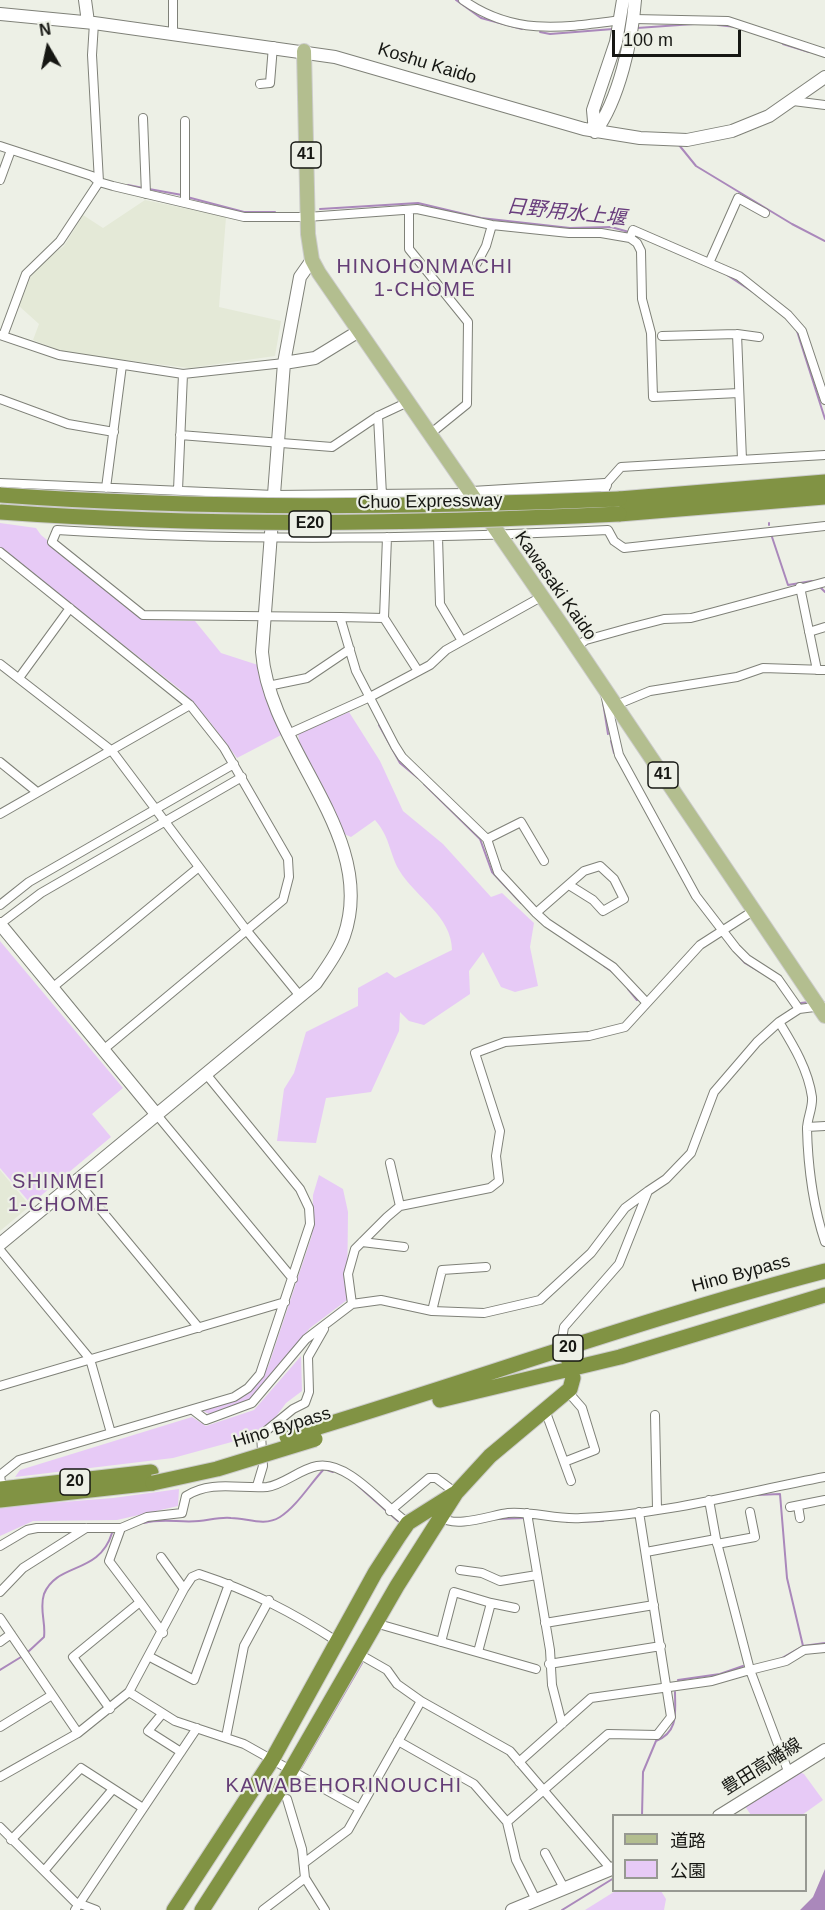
<!DOCTYPE html>
<html>
<head>
<meta charset="utf-8">
<style>
	body { margin:0 }
	#map { position:relative; width:825px; height:1910px; overflow:hidden; background:#edf0e6; font-family:Arial,"Noto Sans JP",sans-serif }
	canvas { display:block }
	.legend { position:absolute; left:612px; top:1814px; width:195px; height:78px; box-sizing:border-box; background:#edf0e6; border:2px solid #979992; margin:0; padding:8px 10px; list-style:none; font-size:18px; color:#161713 }
	.legend li { display:flex; align-items:center; gap:12px; height:30px }
	.legend b { width:30px; border:2px solid #979992 }
	.north { position:absolute; left:18px; top:18px; width:60px; height:60px; -webkit-text-stroke:4px #edf0e6; paint-order:stroke; rotate:351deg; font-size:16px; font-weight:700; line-height:24px; text-align:center; color:#161713 }
	.north::after { content:''; display:block; margin:auto; width:21px; height:27px; background:#161713; clip-path:polygon(50% 0,100% 100%,50% 72%,0 100%) }
	.scale { position:absolute; left:612px; top:30px; width:129px; height:27px; box-sizing:border-box; border:3px solid #161713; border-top:0; padding-left:8px; font-size:18px; line-height:21px; white-space:nowrap; color:#161713; -webkit-text-stroke:4px #edf0e6; paint-order:stroke }
</style>
</head>
<body>
<div id="map">
<canvas width="825" height="1910"></canvas>
<ul class="legend">
<li><b style="height:8px;background:#b3be8f"></b>道路</li>
<li><b style="height:16px;background:#e7caf6"></b>公園</li>
</ul>
<div class="north">N</div>
<div class="scale">100 m</div>
</div>
<script>
const g = document.querySelector('canvas').getContext('2d');
g.lineJoin = 'round';
function paint(path, color) { g.fillStyle = color; g.fill(path, 'evenodd'); }
function strokePath(path, color, width, dash) { g.strokeStyle = color; g.lineWidth = width; g.lineCap = dash ? 'butt' : 'round'; g.setLineDash(dash || []); g.stroke(path); }
function drawText(font, color, halo, rows, align = 'center') {
  g.font = font + ' Arial,"Noto Sans JP",sans-serif'; g.lineWidth = 4.5; g.setLineDash([]); g.textBaseline = 'middle'; g.strokeStyle = halo; g.fillStyle = color; for (const [text, x, y, turn = 0] of rows) {
    g.save(); g.translate(x, y); g.rotate((+turn || 0) * Math.PI / 180); g.textAlign = isNaN(turn) ? turn : align; if (halo) g.strokeText(text, 0, 0); g.fillText(text, 0, 0); g.restore();
  }
}
paint(new Path2D(`
	M145 200 226 217 219 307 281 321 275 356 189 368 67 353 33 340 39 324 19 306 30 278 44 261 64 246 83 215 103 228Z
	M0 1170 30 1206 0 1231Z`), '#e4e9d7');
paint(new Path2D(`
	M0 523 36 528 41 535 144 620 195 621 221 653 258 665 285 733 237 758 210 722 182 691 0 548Z
	M349 712 380 761 403 811 443 844 491 897 502 893 534 923 530 947 538 986 515 992 501 987 483 952 469 971 470 994 424 1025 409 1021 400 1012 399 1031 371 1092 326 1098 316 1143 277 1141 284 1089 294 1073 306 1032 358 1006V988L387 972 395 978 452 950C452 916 415 897 399 870 389 852 390 837 375 820L351 837 344 834 300 746 298 734Z
	M0 941 123 1088 92 1114 111 1137 31 1204 0 1168Z
	M319 1175 343 1189 348 1212 347 1300 310 1328 248 1401 209 1414 203 1411 244 1397 268 1367 312 1235 313 1195Z
	M301 1356 302 1391 286 1403 275 1418 250 1437 173 1458 15 1477 20 1470 192 1417 206 1426 254 1410Z
	M179 1489 178 1506 117 1520 33 1521 0 1536V1507L113 1498Z
	M797 1771 804 1774 823 1800 802 1815H751L744 1805Z
	M617 1890 661 1891 666 1899 664 1910H585Z`), '#e7caf6');
paint(new Path2D(`
	M825 1869V1910H800L813 1897Z`), '#a8b');
strokePath(new Path2D(`
	M456 0 481 18 522 29
	M718 25 736 27
	M637 28 694 24
	M540 32 550 34 613 29
	M783 44 809 52
	M679 145 696 166 792 224 825 241
	M128 185 143 188
	M149 189 182 195
	M187 197 244 212H275
	M320 209 418 203 481 218 570 228 611 227 629 232
	M727 275 753 292
	M797 331 825 419
	M769 523V525
	M771 534 788 585 812 581
	M819 586 825 592
	M603 702 608 734
	M379 725 400 763 418 778
	M611 741 614 753
	M424 784 480 839 492 872 521 903
	M729 945 745 963 760 972
	M604 966 614 973
	M628 989 637 1000
	M801 1003 809 1002
	M356 1484 400 1523
	M757 1495 780 1494 787 1578 803 1646
	M496 1519 526 1518
	M567 1522 603 1521
	M144 1523C162 1518 181 1523 199 1521 210 1520 219 1517 231 1518 247 1518 264 1527 280 1517 297 1506 310 1484 324 1469L333 1472
	M29 1651 44 1637C46 1622 39 1609 44 1594 57 1562 99 1575 112 1533
	M782 1658 803 1646 825 1643
	M0 1670 21 1657
	M678 1680 720 1674 743 1666
	M301 1768 362 1663
	M290 1787 293 1781
	M642 1816 643 1772 656 1741C679 1732 675 1712 675 1692
	M562 1910 614 1878`), '#a8b', 2);
const street = new Path2D(`
	M463 0C514 36 562 28 621 20
	M634 19 728 21 825 53
	M173 34V0
	M260 84 270 83 273 46
	M793 101 825 105
	M143 118 146 194
	M185 121V203
	M0 146 92 176 99 182 113 186 244 217H307L417 209 492 225 569 233H601L630 238 637 243 641 251 642 299 651 333 653 397 739 393
	M0 180 11 150
	M409 210V249L468 322 467 404 430 434
	M630 238 633 230 739 276 788 315 802 331 825 400
	M710 261 738 198 765 213
	M477 263 486 246 492 225
	M737 334 742 460
	M0 335 59 355 183 374 284 363
	M3 336 26 274 60 241 99 182 92 55 94 23
	M662 336 737 334 759 337
	M0 399 68 424 114 432
	M378 416 382 495
	M180 435 332 447 378 416 408 402
	M0 483 274 495 472 493
	M106 488 122 365
	M178 490 183 374
	M605 490V485L621 467 825 455
	M387 537 384 618 418 671
	M438 537 440 604 462 641
	M0 552 190 705 224 748 288 859 289 877 283 900 103 1050
	M800 587 817 670
	M340 617 143 615 52 542 57 530C241 542 424 539 608 530L614 541 624 548 825 526
	M384 618 340 617 356 671 395 746 402 757 487 839 498 872 536 913 547 923 613 967 646 1002
	M809 632 825 627
	M576 647 586 640 629 628 664 619 691 618 714 612 825 582
	M0 664 112 751 247 931 300 996
	M19 678 70 608
	M268 686 307 678 350 649
	M605 694 619 755 696 896 736 948 747 959 778 979 799 1009
	M616 705 650 691 737 677 763 668 825 670
	M288 734 370 697 430 665 446 650 541 597
	M0 762 37 792
	M0 814 190 705
	M487 839 521 822 544 861
	M0 905 29 882 234 764
	M536 913 584 871 600 866 614 879 624 899 603 911 593 900 569 885
	M0 924 41 893 242 777
	M52 988 199 867
	M779 1022C793 1045 808 1069 812 1097 813 1108 807 1118 807 1129 808 1167 813 1206 825 1242
	M157 1115 293 1279
	M807 1127 825 1126
	M390 1163 400 1206
	M77 1181 199 1328
	M362 1242 404 1247
	M0 1250 90 1359 111 1433
	M352 1304 348 1274 355 1249 387 1217 400 1206 490 1188 499 1181 496 1156 500 1131 475 1053 505 1042 589 1036 625 1027 700 945 753 911
	M432 1311 442 1270 486 1267
	M566 1349 562 1339 564 1327 619 1264 648 1191 666 1179 691 1153 714 1092 757 1042 779 1022 799 1009 822 1006
	M0 1386 285 1302
	M193 1410 206 1420 252 1403 306 1339 352 1304 381 1300 432 1311 484 1313 540 1300 591 1253 625 1208 648 1191
	M545 1410 571 1481
	M655 1415 657 1509
	M564 1462 595 1450 582 1408 568 1392
	M257 1486 263 1466 261 1435 293 1409 305 1403 309 1392 308 1357 324 1329
	M2 1489 0 1475 19 1460 234 1397 248 1388 260 1374 310 1224 309 1208 300 1189 206 1074
	M798 1506 800 1518
	M790 1507 825 1500
	M390 1511 429 1478H436L456 1493
	M527 1513 550 1650 552 1685 562 1724
	M442 1517C454 1529 492 1515 508 1513 533 1511 557 1520 581 1518 663 1515 745 1492 825 1477
	M121 1528 109 1561 140 1602
	M717 1544 755 1537 750 1512
	M0 1546 27 1530 37 1528H121L147 1517 182 1513 186 1496C211 1480 239 1489 267 1487 283 1485 300 1469 317 1466 348 1460 383 1506 408 1523
	M646 1552 716 1539
	M161 1557 184 1589
	M460 1570 482 1573 500 1581 537 1575
	M0 1592 23 1568 86 1528
	M491 1603 515 1608
	M0 1618 78 1733
	M375 1623 536 1669
	M545 1623 654 1605
	M0 1642 11 1634
	M441 1642 454 1592 491 1603 478 1652
	M359 1654 387 1670 397 1684 421 1701
	M150 1657 194 1680 229 1584
	M549 1664 661 1646
	M129 1692 175 1721 244 1744 360 1809
	M110 1709 73 1657 140 1602 163 1633
	M162 1714 148 1731 181 1752
	M0 1727 52 1695
	M226 1737 244 1646 269 1600
	M398 1741 474 1784 507 1822 516 1860 536 1900
	M519 1762 591 1698 712 1681 750 1670 716 1539 709 1500
	M788 1771 750 1670 786 1661 804 1650 825 1648
	M0 1777 78 1733 129 1692 184 1589 192 1577 199 1574C251 1591 292 1612 338 1642
	M287 1799 302 1849 305 1878 325 1910
	M507 1822 608 1734 657 1735 671 1717 639 1512
	M0 1827 75 1902 96 1910
	M11 1840 81 1768 143 1808
	M545 1853 564 1888
	M304 1863 348 1830 421 1701 510 1751 611 1869
	M44 1871 113 1789
	M75 1910 197 1728
	M263 1910 305 1878`);
const secondary = new Path2D(`
	M85 0 88 22
	M0 14 94 23 335 57 584 129 640 138 687 140 732 131 769 116 825 77
	M595 132C619 100 632 40 635 0
	M595 132 593 110 616 42 623 0
	M284 363 315 358 359 331
	M472 493 605 485
	M0 924 157 1115
	M0 1244 316 983C326 968 338 953 344 936 379 836 269 749 262 652L284 363 300 277 312 260
	M719 1816 825 1750
	M512 1910 614 1868`);
const primary = new Path2D(`
	M304 51 308 234 312 260 319 273 561 624 825 1016`);
const highway = new Path2D(`
	M619 499 825 482
	M619 514 825 497
	M440 1400 620 1357 825 1295
	M312 1429C483 1377 652 1316 825 1271
	M0 1489 151 1472
	M0 1500 153 1483
	M174 1910 272 1760 375 1573 399 1536 408 1523 454 1494
	M202 1910 280 1789 397 1586 456 1493 490 1456 570 1389 573 1378 566 1349`);
strokePath(street, '#7f8178', 10);
strokePath(secondary, '#7f8178', 14);
strokePath(primary, '#cccccb', 16);
strokePath(highway, '#cccccb', 17);
strokePath(street, '#fff', 8);
strokePath(secondary, '#fff', 12);
strokePath(primary, '#b3be8f', 14);
strokePath(highway, '#819344', 15);
const highwayBridge = new Path2D(`
	M0 495C206 510 413 507 619 499
	M0 512C207 527 413 524 619 514
	M287 1437 312 1429
	M153 1483 217 1469 315 1439`);
strokePath(highwayBridge, '#cccccb', 17, []);
strokePath(highwayBridge, '#819344', 15);
for (const [x, y, w] of [
	[306,155,30],
	[310,524,42],
	[663,775,30],
	[568,1348,30],
	[75,1482,30]
]) { const box = new Path2D(); box.roundRect(x - w / 2, y - 13, w, 26, 4.5); g.fillStyle = '#edf0e6'; g.fill(box); strokePath(box, '#161713', 1.5); }
drawText('bold 16px', '#161713', null, [
	["41",306,155],
	["E20",310,524],
	["41",663,775],
	["20",568,1348],
	["20",75,1482]
]);
drawText('18px', '#161713', '#edf0e6', [
	["Koshu Kaido",427,64,17],
	["Chuo Expressway",430,502,-1],
	["Kawasaki Kaido",555,586,55],
	["Hino Bypass",741,1274,-15],
	["Hino Bypass",282,1428,-17],
	["豊田高幡線",762,1767,-32]
]);
drawText('italic 20px', '#693d7d', '#edf0e6', [
	["日野用水上堰",566,213,6]
]);
g.letterSpacing = '1.5px';
drawText('20px', '#643d76', '#edf0e6', [
	["HINOHONMACHI",425,267],
	["1-CHOME",425,290],
	["SHINMEI",59,1182],
	["1-CHOME",59,1205],
	["KAWABEHORINOUCHI",344,1786]
]);
g.letterSpacing = '0px';
</script>
</body>
</html>
